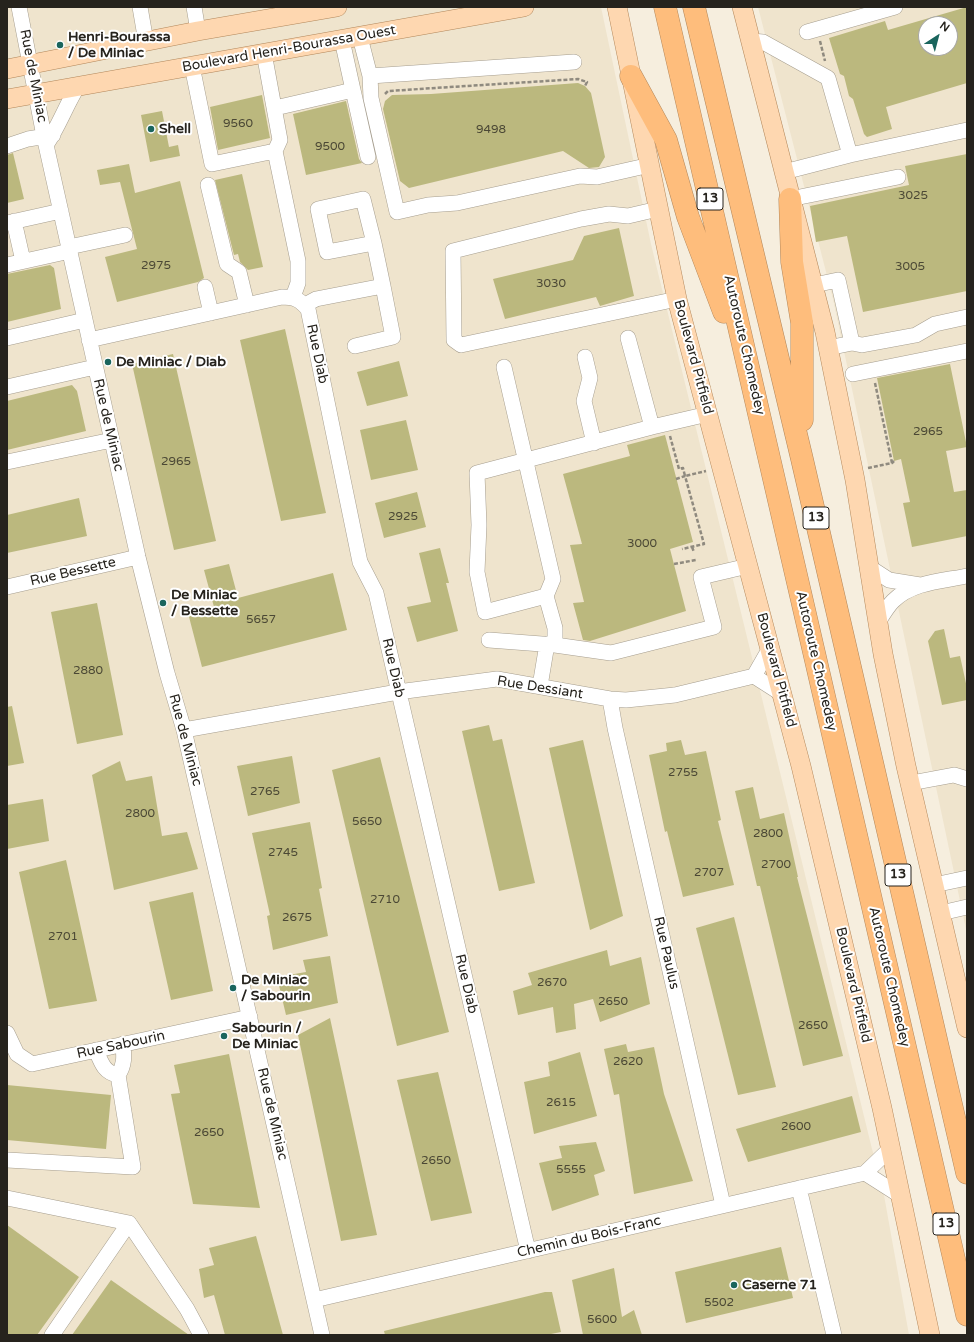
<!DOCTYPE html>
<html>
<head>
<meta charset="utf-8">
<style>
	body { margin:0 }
	#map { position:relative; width:974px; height:1342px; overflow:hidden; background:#f6eede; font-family:"Varela Round",sans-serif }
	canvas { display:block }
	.frame { position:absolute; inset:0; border:8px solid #26231d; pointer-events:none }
	.north { position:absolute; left:918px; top:16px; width:40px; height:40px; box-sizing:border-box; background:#fff; border:1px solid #a8a7a5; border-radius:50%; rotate:36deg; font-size:11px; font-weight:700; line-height:16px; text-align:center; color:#26231d }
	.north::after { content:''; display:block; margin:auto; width:14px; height:18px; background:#1a655d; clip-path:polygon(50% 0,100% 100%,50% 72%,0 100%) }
</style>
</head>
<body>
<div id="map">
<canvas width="974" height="1342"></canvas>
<div class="frame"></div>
<div class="north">N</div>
</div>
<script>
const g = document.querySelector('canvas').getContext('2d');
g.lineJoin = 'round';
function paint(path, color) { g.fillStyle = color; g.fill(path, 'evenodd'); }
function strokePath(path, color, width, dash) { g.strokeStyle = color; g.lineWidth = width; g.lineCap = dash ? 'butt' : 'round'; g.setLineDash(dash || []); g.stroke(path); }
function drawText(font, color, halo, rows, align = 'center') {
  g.font = font + ' "Varela Round",sans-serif'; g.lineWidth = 4; g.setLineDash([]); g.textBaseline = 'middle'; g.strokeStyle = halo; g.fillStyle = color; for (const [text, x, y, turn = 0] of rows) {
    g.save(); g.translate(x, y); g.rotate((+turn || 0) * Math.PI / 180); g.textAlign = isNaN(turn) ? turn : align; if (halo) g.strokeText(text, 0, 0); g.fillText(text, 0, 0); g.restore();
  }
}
paint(new Path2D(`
	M7 7H601L651 244 872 1149 882 1184 909 1335H7Z
	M758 7H967V934L833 299ZM926 24H950V48H926Z`), '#efe4cd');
paint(new Path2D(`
	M967 7V83L886 107 892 129 867 137 864 134 853 99 849 96 844 76 840 74 829 38 885 21 888 30ZM926 24H950V48H926Z
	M578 83 585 86 591 93 605 157 599 167 589 168 563 151 409 188 400 181 383 109 385 101 392 95 431 94Z
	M262 95 270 138 218 150 210 107Z
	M346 101 359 159 362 163 306 175 293 114Z
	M162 111 169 147 178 145 180 156 150 162 141 115Z
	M13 153 24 199 7 203V155Z
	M967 154V291L863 312 847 236 816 242 810 206 909 185 905 166Z
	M129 164 135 193 180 181 204 278 198 282 117 302 105 257 137 249 120 182 100 185 97 170Z
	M242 174 263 267 248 270 240 262 238 254 234 255 215 180Z
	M619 228 634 296 600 306 596 297 505 319 493 279 573 260 584 236Z
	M50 265 54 268 61 309 7 322V274Z
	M285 329 326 513 281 521 240 340Z
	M173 354 216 541 174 550 132 364Z
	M399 361 408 396 367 406 357 372Z
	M950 364 967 447 946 451 954 492 967 490V536L912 547 903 503 910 502 901 459 894 461 877 378Z
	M72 385 77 391 86 431 7 450V401Z
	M406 420 418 470 371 480 360 430Z
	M665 435 693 542 670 549 686 611 590 641 583 640 573 603 584 602 570 545 582 544 563 474 630 456 627 445Z
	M417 492 426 527 384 538 375 503Z
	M79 498 87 536 7 553V515Z
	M440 548 449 583H446L458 631 417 642 407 607 431 602 419 553Z
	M229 564 238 598 333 573 347 630 202 667 188 613 214 607 204 570Z
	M97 603 123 735 77 744 51 612Z
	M944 629 950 658 960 656 967 688V700L942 705 928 641 935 631Z
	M12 706 24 763 7 766V707Z
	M489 725 493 741 502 739 535 883 499 891 462 731Z
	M583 740 623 916 590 930 549 748Z
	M681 740 685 755 706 751 721 820 718 821 734 885 683 897 667 831 665 832 649 755 667 751 666 743Z
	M292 756 300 803 248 816 237 766Z
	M380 757 449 1032 397 1046 332 770Z
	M120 761 126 781 152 776 162 836 187 832 198 869 114 890 92 775Z
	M753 787 760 819 784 813 798 877H797L843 1056 803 1066 760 886H757L735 791Z
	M43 799 49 841 7 849V805Z
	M310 822 322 888 319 889 328 936 273 950 267 916 270 915 252 833Z
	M66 860 97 1001 49 1009 19 872Z
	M193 892 213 991 171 1000 149 902Z
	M734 917 776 1087 738 1095 696 928Z
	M607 950 610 966 641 957 650 1004 600 1022 593 999 574 1004 576 1029 556 1033 553 1007 518 1015 513 991 532 985 528 973Z
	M330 956 338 1003 286 1015 277 977 306 972 303 960Z
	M330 1018 377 1235 341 1241 298 1035Z
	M626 1044 628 1052 654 1047 664 1094 693 1181 634 1194 619 1094 614 1095 604 1049Z
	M580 1052 597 1116 534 1134 524 1082 550 1076 548 1062Z
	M229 1054 260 1208 193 1204 171 1094 180 1093 174 1065Z
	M438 1072 472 1213 431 1221 397 1080Z
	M7 1085 111 1095 106 1149 7 1140Z
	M852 1096 861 1132 748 1162 736 1129Z
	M596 1142 605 1171 594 1175 599 1195 552 1211 539 1163 562 1158 559 1146Z
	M7 1225 79 1277 37 1335H7Z
	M256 1236 283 1335H225L214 1295 204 1298 199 1269 214 1265 209 1248Z
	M781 1247 793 1298 686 1323 675 1272Z
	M614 1268 622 1317 634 1310 642 1335H583L572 1280Z
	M111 1280 189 1335H72Z
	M545 1292H552L561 1332 546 1335H385L384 1331Z`), '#bbb87e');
const minor = new Path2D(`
	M19 7 44 136 138 557 167 673 184 730 322 1335
	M140 7 146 42
	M194 7 198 31
	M807 32 895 7
	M360 37 370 76 574 62
	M751 41 763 42 828 78 850 155
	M264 53 280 140 275 151 298 261V283L293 297
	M192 66 212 164 275 151
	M370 76 371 98 397 212 428 205 457 203 580 176 597 177 650 165
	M353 90 368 157
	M275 108 353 90 342 40
	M46 145C59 126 66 105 78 86
	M7 146 28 139 53 135
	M784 172 850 155 967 130
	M208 185 227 264 239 272 247 305
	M363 199 374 243 327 252 318 209Z
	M790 199 898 177
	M658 209 628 216 609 214 581 219 453 251 454 340 461 345 677 299
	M14 221 23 261
	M7 223 61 211
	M69 247 125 235
	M7 265 70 251
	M814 285 838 280 852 343 828 348
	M205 287 211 313
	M305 305 316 299 383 286 374 243
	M7 338 85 320
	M628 338 652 427 708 414
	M89 340 282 297C295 297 300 300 308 309L360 562 376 593 528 1251
	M852 343 862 345 916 335 935 324 967 317
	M355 346 393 337 383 286
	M585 357 590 378 584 401 594 443
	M504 367 553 579 546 596
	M853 374 967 351
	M7 387 95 367
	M7 462 112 440
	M869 567 889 580 920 585
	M7 587 138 557
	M877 624C882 616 887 607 893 601 912 582 943 581 967 576
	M489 640 555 645 611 653 714 627 701 577 748 566
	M555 645V628L546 596 485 612 477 572 479 525 477 473 652 427
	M754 676 782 694
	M540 686 547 644
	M610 699 615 728 723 1205
	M184 730 398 692 497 679 610 699 626 700 675 695 754 676 770 648
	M911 783 954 775 967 779
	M934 885 967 878
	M941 913 967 907
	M7 1033 17 1054 32 1064 250 1017
	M96 1050C101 1062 104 1073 118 1075 125 1065 124 1056 123 1044
	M7 1160 133 1167 118 1075
	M865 1173 901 1196
	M799 1188 834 1335
	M7 1198 129 1223 187 1309 201 1335
	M314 1300 865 1173 891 1148
	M52 1335 129 1223`);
const major = new Path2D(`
	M617 7 677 299 801 766 882 1108 930 1335
	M742 7 825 332 855 480 883 654 906 766 967 1028
	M7 69 198 31 337 7
	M7 99 524 7`);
const highway = new Path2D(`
	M665 7 967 1315
	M694 7 802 459 967 1173
	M631 76 666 140 688 217 724 312
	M790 199 792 262 802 323V420`);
strokePath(minor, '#a69e8f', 16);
strokePath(major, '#b2875b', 20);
strokePath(highway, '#b2875b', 23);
strokePath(new Path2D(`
	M820 41 825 61
	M385 94 388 91 578 79 587 82 585 86
	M875 383 892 463
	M670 436 679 469 683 468 685 476 706 471
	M868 468 892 463 894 461
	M676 479 685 476 704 544 682 549
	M692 547 694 552
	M674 564 696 560`), '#8f8a7f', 2.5, [4, 2]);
strokePath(minor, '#fff', 15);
strokePath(major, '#fed7b0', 19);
strokePath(highway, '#febd7c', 22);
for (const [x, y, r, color] of [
	[60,45,4,"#1a655d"],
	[151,129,4,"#1a655d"],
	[108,362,4,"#1a655d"],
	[163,603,4,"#1a655d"],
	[233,988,4,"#1a655d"],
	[224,1036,4,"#1a655d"],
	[734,1285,4,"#1a655d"]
]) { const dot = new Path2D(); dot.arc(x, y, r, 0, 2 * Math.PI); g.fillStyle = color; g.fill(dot); strokePath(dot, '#fff', 1.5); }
drawText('12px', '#4b4835', null, [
	["9560",238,124],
	["9498",491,130],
	["9500",330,147],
	["3025",913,196],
	["2975",156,266],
	["3005",910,267],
	["3030",551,284],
	["2965",928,432],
	["2965",176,462],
	["2925",403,517],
	["3000",642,544],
	["5657",261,620],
	["2880",88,671],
	["2755",683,773],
	["2765",265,792],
	["2800",140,814],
	["5650",367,822],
	["2800",768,834],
	["2745",283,853],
	["2700",776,865],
	["2707",709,873],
	["2710",385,900],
	["2675",297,918],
	["2701",63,937],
	["2670",552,983],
	["2650",613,1002],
	["2650",813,1026],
	["2620",628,1062],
	["2615",561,1103],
	["2600",796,1127],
	["2650",209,1133],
	["2650",436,1161],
	["5555",571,1170],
	["5502",719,1303],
	["5600",602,1320]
]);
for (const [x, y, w] of [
	[710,199,26],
	[816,518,26],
	[898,875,26],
	[946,1224,26]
]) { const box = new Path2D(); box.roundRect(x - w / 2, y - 11, w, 22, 3); g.fillStyle = '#fff'; g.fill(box); strokePath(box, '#26231d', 1); }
drawText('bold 13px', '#26231d', null, [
	["13",710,199],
	["13",816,518],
	["13",898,875],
	["13",946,1224]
]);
drawText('bold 14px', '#26231d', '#fff', [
	["Henri-Bourassa",68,37],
	["/ De Miniac",68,53],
	["Shell",159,129],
	["De Miniac / Diab",116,362],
	["De Miniac",171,595],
	["/ Bessette",171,611],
	["De Miniac",241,980],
	["/ Sabourin",241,996],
	["Sabourin /",232,1028],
	["De Miniac",232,1044],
	["Caserne 71",742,1285]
], 'left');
drawText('14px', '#26231d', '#fff', [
	["Boulevard Henri-Bourassa Ouest",289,49,-10],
	["Rue de Miniac",33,76,79],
	["Autoroute Chomedey",744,345,77],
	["Rue Diab",317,354,78],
	["Boulevard Pitfield",693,357,75],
	["Rue de Miniac",108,425,77],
	["Rue Bessette",73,572,-13],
	["Autoroute Chomedey",816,661,77],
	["Rue Diab",393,668,77],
	["Boulevard Pitfield",776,670,75],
	["Rue Dessiant",540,688,9],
	["Rue de Miniac",185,740,75],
	["Rue Paulus",666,953,77],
	["Autoroute Chomedey",889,977,77],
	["Rue Diab",466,984,77],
	["Boulevard Pitfield",853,985,77],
	["Rue Sabourin",121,1045,-12],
	["Rue de Miniac",272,1114,77],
	["Chemin du Bois-Franc",589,1237,-13]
]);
</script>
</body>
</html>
